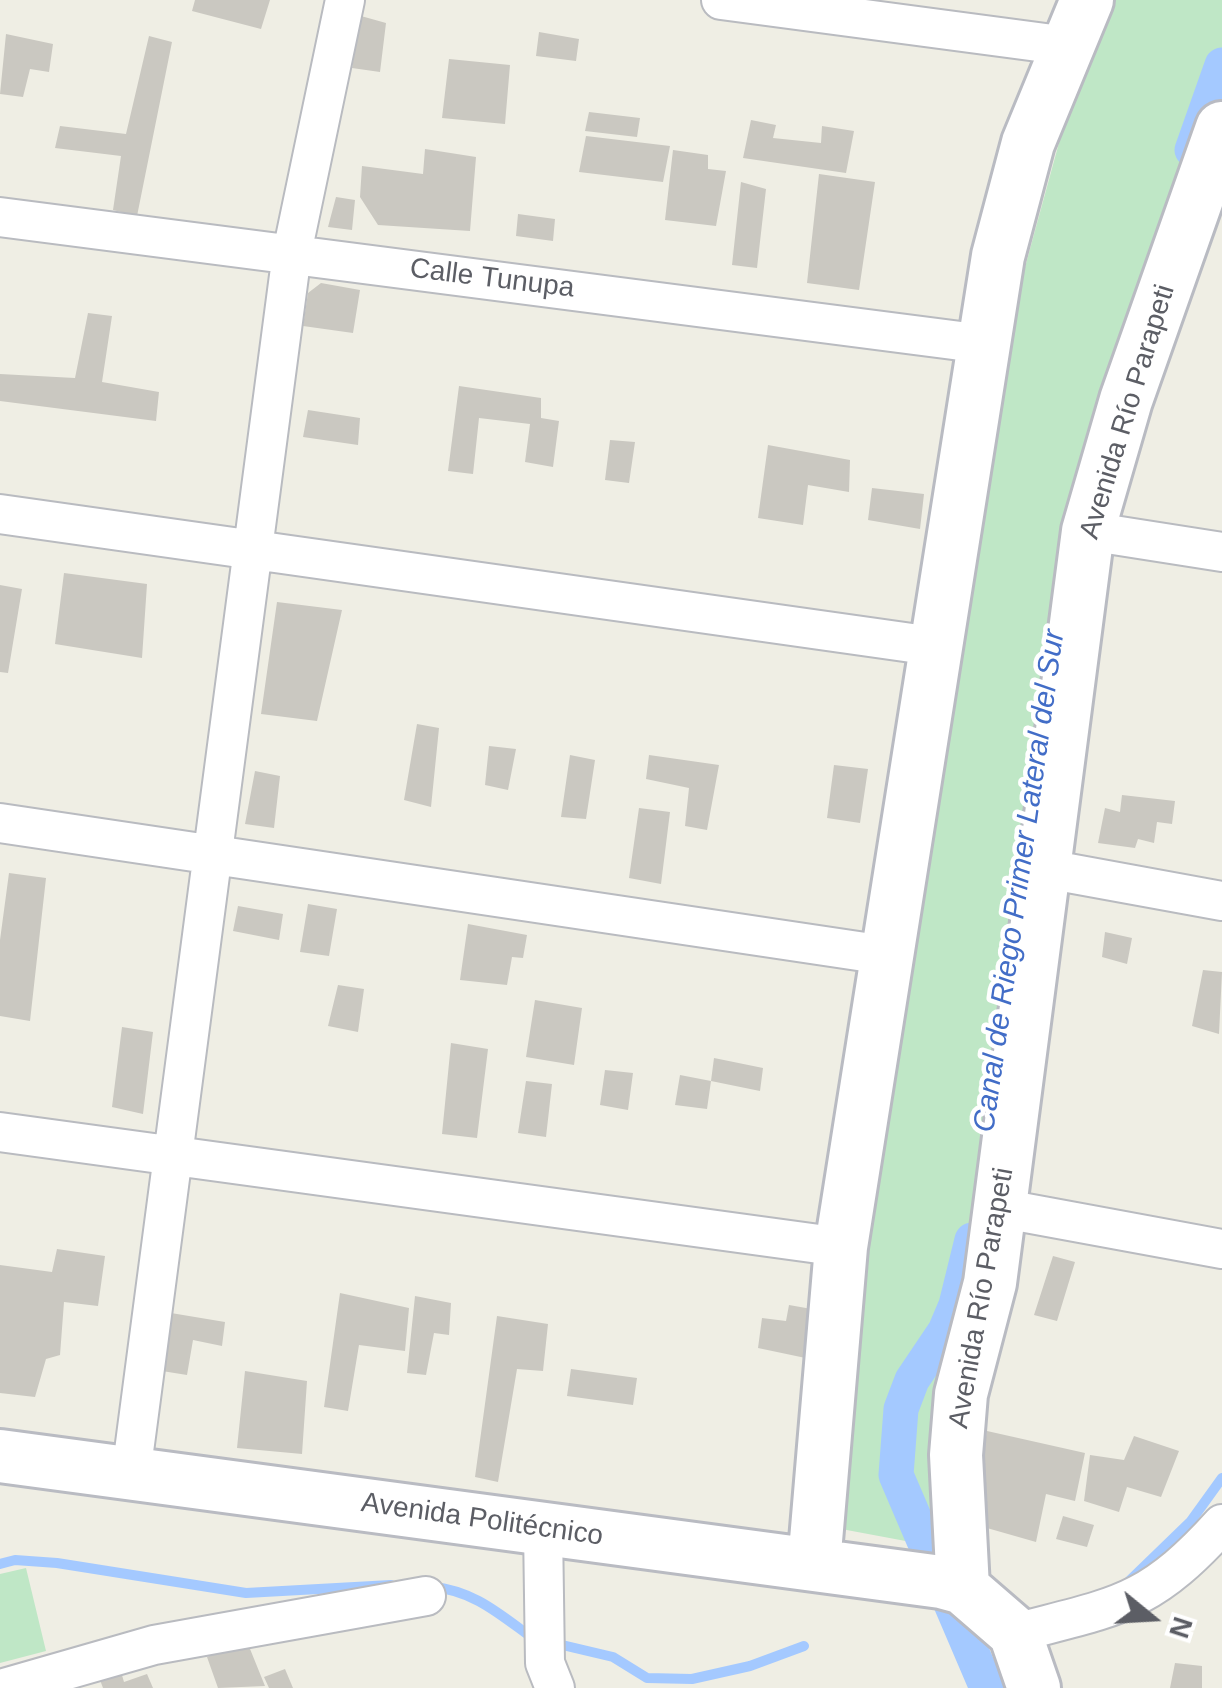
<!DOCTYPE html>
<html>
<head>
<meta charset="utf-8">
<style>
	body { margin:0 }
	#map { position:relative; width:1222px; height:1688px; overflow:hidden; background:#efeee4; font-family:Helvetica,sans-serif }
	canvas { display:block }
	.north { position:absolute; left:1102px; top:1568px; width:100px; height:100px; -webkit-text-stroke:8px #fff; paint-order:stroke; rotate:108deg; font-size:28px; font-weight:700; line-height:40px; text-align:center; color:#5c5e65 }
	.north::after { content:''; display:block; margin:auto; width:35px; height:45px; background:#5c5e65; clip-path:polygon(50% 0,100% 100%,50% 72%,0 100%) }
</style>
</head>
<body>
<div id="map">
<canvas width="1222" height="1688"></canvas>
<div class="north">N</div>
</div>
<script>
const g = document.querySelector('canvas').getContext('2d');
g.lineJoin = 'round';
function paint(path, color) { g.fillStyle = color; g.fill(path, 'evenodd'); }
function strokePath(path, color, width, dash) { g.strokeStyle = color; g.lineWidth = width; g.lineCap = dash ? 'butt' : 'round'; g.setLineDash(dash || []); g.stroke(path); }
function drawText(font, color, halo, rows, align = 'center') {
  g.font = font + ' Helvetica,sans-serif'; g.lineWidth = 9; g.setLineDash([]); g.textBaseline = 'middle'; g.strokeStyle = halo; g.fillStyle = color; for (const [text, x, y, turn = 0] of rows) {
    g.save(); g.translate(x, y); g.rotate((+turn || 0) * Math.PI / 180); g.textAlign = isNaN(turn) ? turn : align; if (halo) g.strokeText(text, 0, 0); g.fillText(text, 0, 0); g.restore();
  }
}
paint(new Path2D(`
	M1115 0H1222V88L1092 447 943 1548 836 1528 860 1228 998 366 1068 110Z
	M26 1568 46 1651 0 1663V1574Z`), '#bfe7c6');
strokePath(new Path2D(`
	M0 1564 15 1560 57 1563 246 1593 391 1585
	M1127 1583 1191 1521 1222 1478
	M432 1587C471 1590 497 1612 527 1634
	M558 1644 613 1657 647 1678 692 1679 750 1666 804 1646`), '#a4c9ff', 10);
strokePath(new Path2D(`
	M1192 150 1222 65
	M972 1240 956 1305 945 1331 912 1380 901 1409 896 1475 987 1688`), '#a4c9ff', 35);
paint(new Path2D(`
	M195 0H270L261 29 192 11Z
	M361 16 386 23 380 72 352 68Z
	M539 32 579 39 576 61 536 56Z
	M6 34 53 44 49 72 30 69 23 97 0 94Z
	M149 36 172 42 137 216 113 210 121 156 55 148 60 126 126 134Z
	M449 59 510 65 505 124 442 118Z
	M589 112 640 118 637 137 585 131Z
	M751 120 776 125 773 138 821 143 822 126 854 131 846 173 743 158Z
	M586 136 670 146 663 182 579 172Z
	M425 149 476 157 470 231 378 225 360 197 362 166 423 174Z
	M673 150 708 155V169L726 171 716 226 665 220Z
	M819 174 875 182 859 290 807 283Z
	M741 182 766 189 757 268 732 265Z
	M336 197 355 200 352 230 328 227Z
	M518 214 555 219 553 241 516 236Z
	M321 283 360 290 353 333 303 326 308 293Z
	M88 313 112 316 102 382 159 392 156 421 0 401V374L75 378Z
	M459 386 541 398V418L559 421 553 467 525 462 530 424 479 418 473 474 448 471Z
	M308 410 360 418 358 445 303 437Z
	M610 440 635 442 629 483 605 480Z
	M768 445 850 460 849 492 808 485 803 525 758 518Z
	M872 488 924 494 920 529 868 520Z
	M64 573 147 584 142 658 55 644Z
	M0 585 22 589 8 673 0 672Z
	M277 602 342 610 317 721 261 714Z
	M417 724 439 728 431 807 404 800Z
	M489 746 516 749 508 790 485 785Z
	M570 755 595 760 586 819 561 817Z
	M649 755 719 765 707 830 685 826 689 788 646 779Z
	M834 765 868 769 860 823 827 818Z
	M255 771 280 776 274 828 245 824Z
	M1122 795 1175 801 1172 824 1157 822 1154 843 1138 839 1135 848 1098 843 1105 808 1120 812Z
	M639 808 670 812 661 884 629 878Z
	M9 873 46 878 30 1021 0 1016V940Z
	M308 904 337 909 329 956 300 952Z
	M238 906 283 914 279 940 233 931Z
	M468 924 527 935 523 958 512 957 507 985 460 980Z
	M1105 932 1132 938 1127 964 1102 957Z
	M1203 970 1222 972 1219 1034 1192 1026Z
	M338 985 364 989 358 1032 328 1026Z
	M535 1000 582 1008 574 1065 526 1057Z
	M122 1027 153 1032 143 1114 112 1107Z
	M451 1043 488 1049 477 1138 442 1134Z
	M714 1058 763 1068 760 1091 711 1081Z
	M605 1070 633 1073 628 1110 600 1105Z
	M680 1075 711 1081 707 1109 675 1105Z
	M526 1081 552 1084 546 1137 518 1133Z
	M57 1249 105 1256 98 1306 64 1302 60 1355 46 1359 35 1397 0 1393V1265L52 1272Z
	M1053 1256 1075 1262 1057 1321 1034 1315Z
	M340 1293 409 1308 405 1351 359 1345 348 1411 324 1407Z
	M415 1296 451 1303 449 1335 434 1333 426 1375 407 1373Z
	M789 1305 823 1311 815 1360 758 1348 762 1318 786 1321Z
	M171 1313 225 1322 222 1346 193 1340 187 1375 162 1371Z
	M497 1316 548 1324 543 1371 517 1369 498 1482 475 1477Z
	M571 1369 637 1378 633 1405 567 1396Z
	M245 1371 307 1381 302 1454 237 1448Z
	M987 1431 1085 1453 1075 1501 1046 1494 1036 1542 987 1528 979 1478Z
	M1134 1436 1179 1451 1161 1497 1127 1487 1119 1512 1084 1501 1090 1455 1124 1460Z
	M1063 1516 1094 1525 1087 1547 1056 1539Z
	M246 1639 265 1686 218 1688 207 1657Z
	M1175 1663 1202 1666V1688H1170Z
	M119 1665 124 1682 147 1674 153 1688H103L97 1672Z
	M285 1669 293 1688H269L264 1677Z`), '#cac8c1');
const street = new Path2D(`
	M721 0 1068 46
	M0 217 984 344
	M0 514 933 646
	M1088 531 1222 552
	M0 823 885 955
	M1041 868 1222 901
	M0 1132 841 1247
	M999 1208 1222 1249
	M131 1474 292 253 345 0
	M543 1529 545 1663 555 1688
	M1015 1633C1117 1606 1148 1606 1222 1524
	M4 1688 154 1645 426 1596`);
const secondary = new Path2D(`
	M0 1456 941 1582 963 1588 1015 1633 1034 1688
	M814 1564 841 1247 998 256 1028 143 1087 0
	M963 1588 956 1455 961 1394 990 1283 1088 531 1126 400 1222 128`);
strokePath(street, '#b9bbc0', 42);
strokePath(secondary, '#b9bbc2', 58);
strokePath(street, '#fff', 38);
strokePath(secondary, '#fff', 52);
drawText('28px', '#5c5e65', '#fff', [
	["Calle Tunupa",492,279,7],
	["Avenida Río Parapeti",1128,412,-73],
	["Avenida Río Parapeti",982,1298,-80],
	["Avenida Politécnico",482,1520,8]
]);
drawText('italic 30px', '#426dc7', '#fff', [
	["Canal de Riego Primer Lateral del Sur",1020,881,-82]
]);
</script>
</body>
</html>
